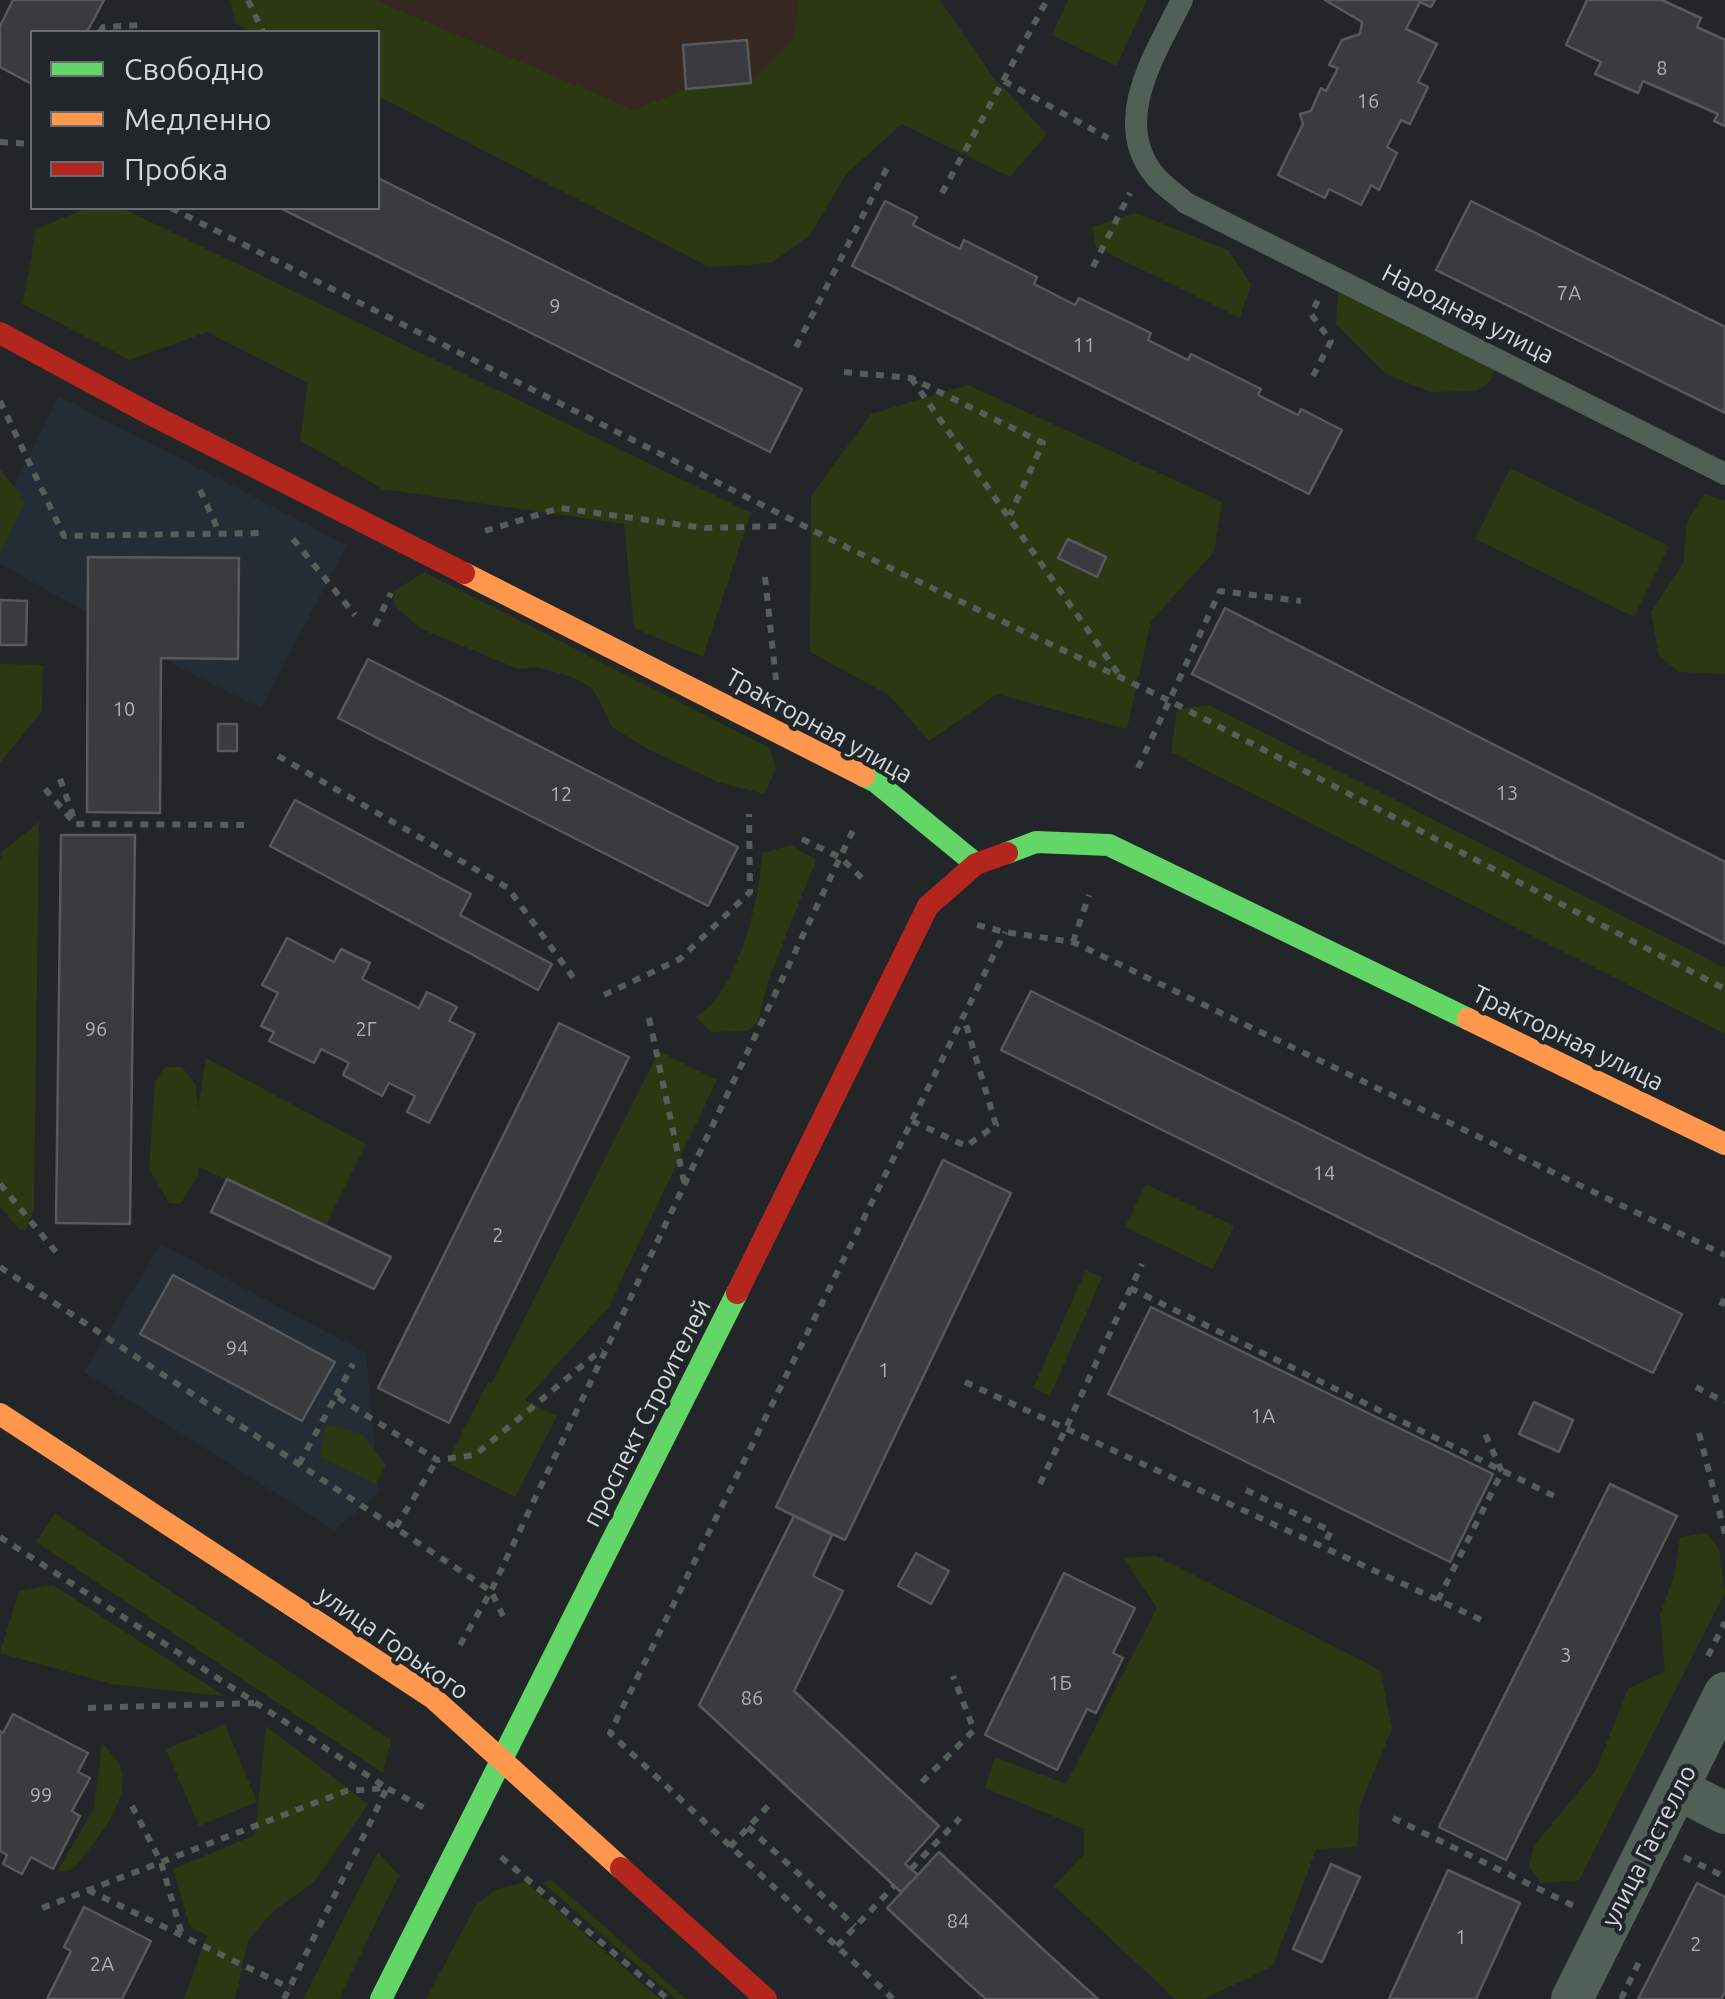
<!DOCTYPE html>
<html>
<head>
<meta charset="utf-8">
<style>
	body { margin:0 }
	#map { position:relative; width:1725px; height:1999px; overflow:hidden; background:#232629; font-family:Ubuntu,sans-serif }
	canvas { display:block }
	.legend { position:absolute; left:30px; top:30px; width:350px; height:180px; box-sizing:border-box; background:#21262b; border:2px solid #686d71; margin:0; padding:12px 18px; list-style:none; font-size:30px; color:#d3d7da }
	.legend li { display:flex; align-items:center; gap:20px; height:50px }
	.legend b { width:50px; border:2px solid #686d71 }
</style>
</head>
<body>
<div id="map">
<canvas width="1725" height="1999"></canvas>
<ul class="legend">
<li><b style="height:12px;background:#63d668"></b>Свободно</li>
<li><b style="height:12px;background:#ff974d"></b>Медленно</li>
<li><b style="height:12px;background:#b3261e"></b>Пробка</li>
</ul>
</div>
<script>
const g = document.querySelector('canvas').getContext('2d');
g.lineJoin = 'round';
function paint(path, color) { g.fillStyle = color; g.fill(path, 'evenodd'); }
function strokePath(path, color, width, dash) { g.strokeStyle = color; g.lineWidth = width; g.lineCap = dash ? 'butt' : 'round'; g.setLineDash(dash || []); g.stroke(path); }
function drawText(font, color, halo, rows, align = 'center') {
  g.font = font + ' Ubuntu,sans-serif'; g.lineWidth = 8; g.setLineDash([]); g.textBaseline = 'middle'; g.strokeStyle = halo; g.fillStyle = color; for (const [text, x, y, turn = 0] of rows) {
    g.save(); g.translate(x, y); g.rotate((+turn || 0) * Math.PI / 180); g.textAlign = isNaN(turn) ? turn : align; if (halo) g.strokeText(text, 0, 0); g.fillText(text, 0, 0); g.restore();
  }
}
paint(new Path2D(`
	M59 396 347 545 261 708 161 658V613H88L0 564V513Z
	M161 1244 366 1353 379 1493 334 1530 84 1372Z`), '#242c35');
paint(new Path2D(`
	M293 0H847L753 210 378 32Z`), '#362820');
paint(new Path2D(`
	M231 0H375L634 110 686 89 751 83 794 40 798 0H940L992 76 1047 134 1010 177 902 124 847 173 810 235 772 263 709 267 378 96V32H253L235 23Z
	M1068 0H1147L1116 66 1052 35Z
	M87 208H122L751 513 703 657 634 628 624 524 382 489 300 440 308 383 207 332 130 360 23 304 36 229Z
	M1136 213 1228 250 1251 284 1240 318 1096 247 1092 227Z
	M1338 292 1496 366 1490 381 1477 391 1431 392 1386 374 1336 324Z
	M968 385 1222 502 1214 552 1151 621 1127 729 997 694 929 741 889 695 810 652 811 496 871 414Z
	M1510 468 1669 546 1634 617 1475 539Z
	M1 470 25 501 0 555V471Z
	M1704 494 1725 501V674L1680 672 1659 656 1651 612 1683 564 1687 522Z
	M424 572 770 748 776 769 764 794 718 782 646 748 612 727 593 689 573 677 537 667 519 669 421 629 395 606 393 592Z
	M0 664 43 665 42 711 0 763Z
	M1209 705 1725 968V1034L1171 752 1177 709Z
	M39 822 34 1210 25 1230 19 1229 0 1207V861L2 852Z
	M791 845 816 860 768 981 758 1021 748 1031 711 1032 696 1017C738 993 760 899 762 853Z
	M659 1051 717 1080 608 1308 525 1400 557 1416 515 1497 447 1462 488 1382 492 1383Z
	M206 1058 366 1144 326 1225 199 1167 198 1176 180 1204 169 1203 149 1169 155 1082 165 1067H182L196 1085 198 1110Z
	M1146 1184 1234 1226 1213 1269 1125 1227Z
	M1086 1270 1102 1277 1050 1396 1033 1388Z
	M326 1424 362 1434 386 1465 376 1484 320 1457Z
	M55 1513 391 1740 383 1773 36 1542Z
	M1707 1533 1719 1549 1725 1592 1579 1880 1541 1883 1529 1867 1534 1846 1596 1770 1628 1689 1665 1671 1660 1614 1674 1576 1680 1537Z
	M1156 1556 1380 1670 1392 1729 1360 1805 1357 1847 1316 1849 1273 1966 1204 1999H1175L1054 1886 1084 1854V1829L985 1788 995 1757 1066 1784 1157 1608 1123 1558Z
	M53 1585 224 1696 111 1684 0 1653 19 1591Z
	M225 1724 257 1802 199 1826 166 1749Z
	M266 1726 368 1804 314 1882 273 1911 248 1941 235 1999H184L207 1935 190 1927 173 1869 255 1835Z
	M102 1743C107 1749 114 1756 118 1762 137 1794 95 1841 78 1864L70 1870 57 1872 94 1808Z
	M378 1852 399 1875 339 1999H303Z
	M552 1880 686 1999H676L542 1882Z
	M525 1882 660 1999H426L476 1905 495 1890Z`), '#2b3812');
const building = new Path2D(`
	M13 0H104L87 32H32V84L0 67V26Z
	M1435 0 1431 7 1420 2 1406 29 1437 44 1418 82 1428 87 1410 124 1401 120 1387 147 1397 153 1379 190 1371 185 1361 205 1329 189 1325 198 1278 175 1303 124 1300 114 1311 111 1321 88 1326 91 1338 68 1329 65 1342 40 1360 34 1362 22 1325 0Z
	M1587 0H1662L1701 18 1697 27 1725 40V126L1714 121 1718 114 1643 81 1638 93 1595 74 1601 62 1566 45Z
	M747 40 751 83 686 89 683 45Z
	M378 178 802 389 770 452 280 208H378Z
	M885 201 917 217 913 225 936 237 960 249 964 240 1037 277 1034 284 1075 305 1079 298 1151 333 1148 340 1188 360 1191 354 1261 389 1258 395 1298 415 1301 409 1342 430 1309 494 852 266Z
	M1471 201 1725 327V413L1436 270Z
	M1068 539 1106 557 1097 577 1058 558Z
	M88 557 239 558 238 659 161 658 160 813 87 812Z
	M0 600 27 601 26 645H0Z
	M1225 608 1725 862V944L1192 674Z
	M368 659 738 847 708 906 338 718Z
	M218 724H237V751H218Z
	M295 800 471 894 460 915 552 964 538 990 270 846Z
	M61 835H135L130 1224 56 1223Z
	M287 938 334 962 341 949 370 963 362 979 419 1008 427 992 457 1007 449 1021 475 1034 429 1123 407 1112 415 1096 389 1083 382 1096 343 1075 349 1063 321 1049 314 1063 269 1041 274 1032 261 1026 278 993 262 985Z
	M1031 991 1682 1314 1653 1373 1001 1050Z
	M559 1023 629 1057 449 1423 378 1388Z
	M943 1160 1011 1193 845 1540 776 1507Z
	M227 1179 391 1257 374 1289 211 1212Z
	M173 1275 335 1362 302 1421 140 1334Z
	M1151 1307 1493 1474 1450 1562 1108 1394Z
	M1534 1402 1573 1420 1559 1452 1519 1434Z
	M1610 1484 1677 1516 1506 1860 1439 1827Z
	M794 1516 832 1535 813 1576 843 1591 794 1691 939 1826 905 1864 918 1875 901 1892 699 1705Z
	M916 1553 949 1571 931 1604 898 1586Z
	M1064 1573 1135 1608 1113 1653 1123 1658 1096 1713 1087 1709 1057 1770 985 1735Z
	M13 1714 88 1753 78 1772 90 1778 72 1811 80 1816 53 1869 31 1857 22 1874 3 1864 7 1855 0 1851V1731L3 1733Z
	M939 1852 1047 1953 1098 1999H986L968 1983 887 1908Z
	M1331 1864 1360 1877 1322 1962 1293 1949Z
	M1448 1870 1520 1903 1476 1999H1389Z
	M1697 1883 1725 1897V1992L1721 1999H1638Z
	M84 1907 151 1941 122 1999H47L71 1951 64 1947Z`);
paint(building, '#3a3b3e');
strokePath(building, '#58595c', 2.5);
strokePath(new Path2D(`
	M248 0 263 32
	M100 32 103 27 142 25
	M1004 81 1108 138
	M0 142 32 144
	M942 193 1047 0
	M171 208 842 545 1168 700 1725 989
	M1093 267 1130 193
	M796 347 888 166
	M844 372 911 378 1043 443 1010 515
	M1313 376 1331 341 1311 314 1318 300
	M911 378 1120 676
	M0 401 64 536 261 533
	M200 490 220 534
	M485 531 560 508 705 528 783 526
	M293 539 355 615
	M765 577 776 680
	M375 626 391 593
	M278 756 508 888 575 980
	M1138 768 1220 591 1301 601
	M60 779 76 824 244 825
	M45 789 72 820
	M802 839 841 858 867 883
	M977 925 1005 932 1073 942 1725 1255
	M1073 942 1089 895
	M604 995 680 959 750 892 749 814
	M649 1018 684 1182
	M912 1121 966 1146 996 1125 964 1018
	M0 1184 56 1252
	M0 1267 491 1591 504 1618
	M1130 1288 1554 1496
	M1721 1306 1725 1297
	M965 1382 1488 1623
	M1696 1387 1725 1402
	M336 1396 353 1364
	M1699 1433 1725 1534
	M299 1464 336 1396 437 1460 475 1455 602 1349
	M1040 1484 1142 1264
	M1246 1490 1331 1531 1323 1547
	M396 1527 437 1460
	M0 1537 387 1788 284 1999
	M1438 1600 1502 1472 1483 1429
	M460 1645 491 1591 856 824
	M1708 1656 1725 1622
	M88 1708 254 1703
	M922 1782 974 1730 953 1676
	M132 1806 161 1862 182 1935
	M1393 1818 1576 1907
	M748 1827 855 1926
	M730 1847 768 1806
	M501 1857 668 1999
	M1684 1857 1725 1877
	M911 1869 960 1818
	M88 1890 290 1988
	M42 1908 346 1791 387 1788 428 1810
	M837 1946 894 1886
	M893 1999 610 1733 1005 932
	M1621 1999 1640 1960`), '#545f59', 6, [8, 8]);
strokePath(new Path2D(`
	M1182 0C1156 53 1109 122 1156 177 1164 186 1176 194 1186 203L1725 474`), '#516057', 22);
strokePath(new Path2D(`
	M1678 1789 1725 1813
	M1572 1999 1725 1693`), '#516057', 42);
strokePath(new Path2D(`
	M864 776 876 782 976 864
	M1007 853 1036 842 1109 845 1468 1019
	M381 1999 737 1293`), '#63d668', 22);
strokePath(new Path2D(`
	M464 573 864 776
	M1468 1019 1725 1144
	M0 1414 433 1698 621 1868`), '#ff974d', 22);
strokePath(new Path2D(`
	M0 333 152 415 464 573
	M737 1293 928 906 976 864 1007 853
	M621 1868 766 1999`), '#b3261e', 22);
drawText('20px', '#adb0b3', null, [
	["8",1662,68],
	["16",1368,101],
	["7А",1569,293],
	["9",555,306],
	["11",1084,345],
	["10",124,709],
	["13",1507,793],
	["12",561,794],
	["96",96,1029],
	["2Г",366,1029],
	["14",1324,1173],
	["2",498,1235],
	["94",237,1348],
	["1",884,1370],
	["1А",1263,1416],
	["3",1566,1655],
	["1Б",1060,1683],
	["86",752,1698],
	["99",41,1795],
	["84",958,1921],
	["1",1461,1937],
	["2",1696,1944],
	["2А",102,1964]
]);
drawText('25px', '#d3d7da', '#21262b', [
	["Народная улица",1468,314,27],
	["Тракторная улица",819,726,29],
	["Тракторная улица",1568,1038,26],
	["проспект Строителей",647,1413,-63],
	["улица Горького",393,1643,35],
	["улица Гастелло",1649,1846,-63]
]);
</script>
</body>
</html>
